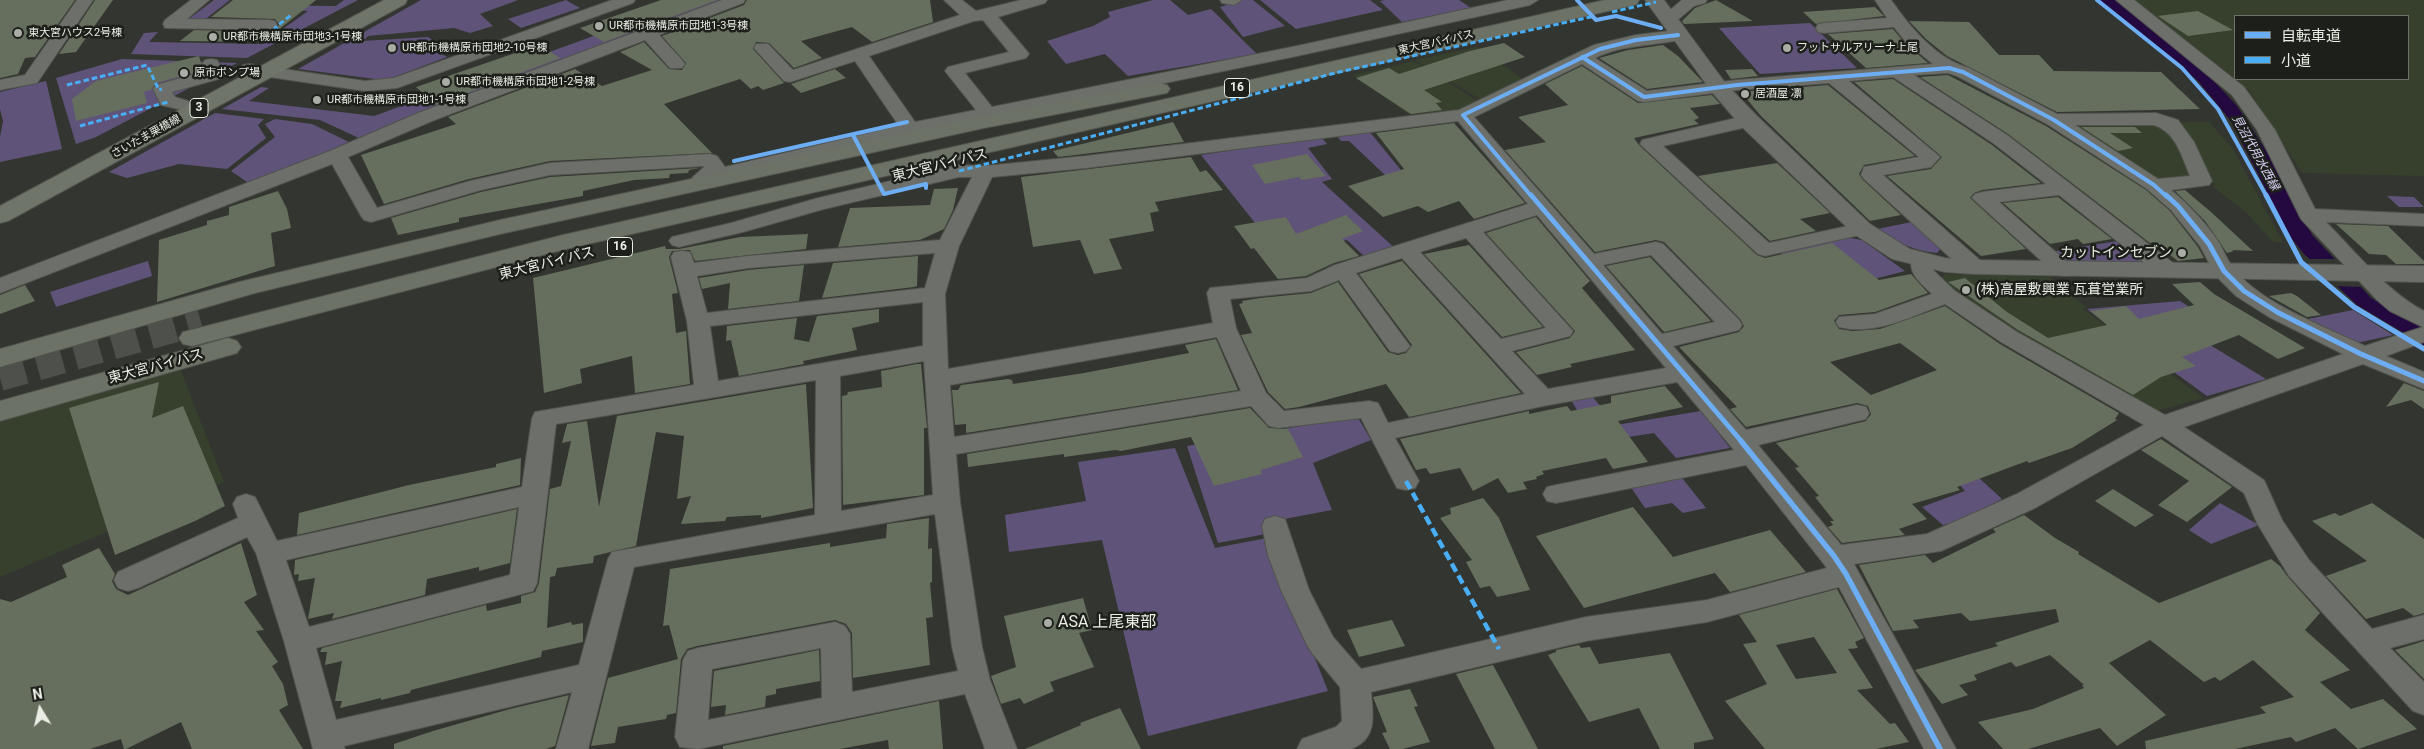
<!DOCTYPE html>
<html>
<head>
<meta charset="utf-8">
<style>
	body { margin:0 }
	#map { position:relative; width:2424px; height:749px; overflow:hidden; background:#333630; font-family:Roboto,"Noto Sans JP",sans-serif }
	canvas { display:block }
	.legend { position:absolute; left:2234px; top:15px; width:175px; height:65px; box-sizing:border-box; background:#1d201a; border:1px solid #6f726b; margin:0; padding:6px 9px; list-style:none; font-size:15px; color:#e9ede4 }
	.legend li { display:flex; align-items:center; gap:10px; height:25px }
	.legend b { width:25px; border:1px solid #6f726b }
	.north { position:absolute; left:15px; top:684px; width:50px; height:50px; -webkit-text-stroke:4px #1d201a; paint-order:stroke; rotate:351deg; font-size:14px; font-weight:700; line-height:20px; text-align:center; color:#e9ede4 }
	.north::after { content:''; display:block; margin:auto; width:18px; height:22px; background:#e9ede4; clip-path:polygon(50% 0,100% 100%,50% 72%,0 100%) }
</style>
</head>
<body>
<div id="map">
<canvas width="2424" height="749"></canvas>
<ul class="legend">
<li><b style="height:6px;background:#6dadf4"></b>自転車道</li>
<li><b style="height:6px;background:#49aef6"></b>小道</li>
</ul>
<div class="north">N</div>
</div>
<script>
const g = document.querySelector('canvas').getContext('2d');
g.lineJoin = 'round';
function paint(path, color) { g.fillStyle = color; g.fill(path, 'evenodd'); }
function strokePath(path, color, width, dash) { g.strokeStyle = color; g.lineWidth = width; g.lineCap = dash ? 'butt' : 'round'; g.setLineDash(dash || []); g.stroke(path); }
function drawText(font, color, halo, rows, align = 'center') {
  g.font = font + ' Roboto,"Noto Sans JP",sans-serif'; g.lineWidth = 5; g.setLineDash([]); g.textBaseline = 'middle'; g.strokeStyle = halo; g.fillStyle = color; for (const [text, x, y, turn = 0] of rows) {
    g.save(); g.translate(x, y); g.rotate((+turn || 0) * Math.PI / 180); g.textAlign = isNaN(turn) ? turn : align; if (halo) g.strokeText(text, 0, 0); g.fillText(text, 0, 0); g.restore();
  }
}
paint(new Path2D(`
	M2135 0H2424V176L2302 173 2248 89 2236 79H2408V16H2235V78Z
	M1477 47 1524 80 1480 99 1415 60Z
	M1414 61 1478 101 1456 110 1409 115 1353 75Z
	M2175 122H2209L2233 149 2283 243 2272 241 2247 213 2216 189 2192 144Z
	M2151 123 2164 129 2177 141 2193 180H2156L2073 125Z
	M1945 274 2050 277 2087 308 2083 309 2203 398 2152 412 1968 304 1939 282Z
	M181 371 224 482 0 577V420L93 391Z`), '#37402d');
paint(new Path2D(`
	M214 0H230L203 21H186Z
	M344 0H358L247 58 131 54 144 33 158 32 149 42 262 44 308 11 230 5 336 6Z
	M421 0H518L480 14 493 26 470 33 454 28 368 36 363 41 428 37 439 44 433 49 447 57 389 79H375L298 69Z
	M566 0 580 8 521 28 508 19Z
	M692 0H728L361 139 320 120 222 109 261 87 269 88 249 101 374 116Z
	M1153 0H1170L1188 15 1211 9 1257 54 1128 76 1105 54 1066 64 1047 41 1093 26 1110 17 1108 12Z
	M1243 0H1253L1285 26 1243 37 1220 7Z
	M1260 0H1370L1383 10 1296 29Z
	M1385 0H1459L1471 8 1402 22 1380 1Z
	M1810 23 1857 68 1760 74 1719 28Z
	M122 59 237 63 96 137 76 144 56 78Z
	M46 81 62 149 0 162V137L3 121 0 109V92Z
	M215 113 264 119 258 125 266 138 227 169 179 164 127 178 109 172Z
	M275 119 312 124 353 144 250 184 231 171 275 137 265 124Z
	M1369 131 1414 186 1401 190 1349 141H1341L1336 135Z
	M1321 137 1327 144 1308 148 1332 179 1322 182 1397 250 1365 257 1347 240 1290 254 1275 248 1201 155Z
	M2387 196 2414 197 2424 207H2399Z
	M1912 222 1942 247 1937 253C1914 251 1896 242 1877 229Z
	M1844 237 1862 240 1905 271 1828 291 1780 252Z
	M2124 240 2145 257 2140 263 2062 262 2050 252Z
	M148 261 152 276 56 307 50 292Z
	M2180 301 2199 313 2174 323 2266 379 2207 396 2087 309Z
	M2353 310 2393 335 2352 344 2303 320Z
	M1592 396 1616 425 1701 411 1730 448 1676 458 1654 433 1596 442 1571 400Z
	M1357 416 1371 440 1313 463 1332 510 1268 522 1271 533 1218 543 1187 446Z
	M1175 448 1215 548 1267 538 1328 691 1148 736 1102 540 1009 552 1005 515 1086 501 1078 462Z
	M1678 473 1706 508 1683 513 1672 503 1645 508 1628 483Z
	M1978 477 2002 499 1958 522 1943 525 1922 507 1965 491 1959 484Z
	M2220 503 2259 525 2211 544 2189 530Z`), '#60537a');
paint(new Path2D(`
	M2099 0H2116L2198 64 2237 106 2278 169 2312 235 2330 254 2371 298 2424 328V345L2357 305 2304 254 2289 235 2231 121 2198 81Z`), '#240941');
paint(new Path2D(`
	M2305 259H2338L2364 287 2332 286Z`), '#333630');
paint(new Path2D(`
	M0 0H75L35 57 25 58 18 74 0 78Z
	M95 0H113L76 52 59 54Z
	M233 0H316L263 42 180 41 194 30 269 32 277 30 279 24 275 19 211 17Z
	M661 0H717L604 42 580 28Z
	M747 0H930L933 22 872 42 852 27 801 41 822 58 794 68 769 43 756 42 753 49 784 83 763 90 758 86 751 89 740 79 664 104 712 153 550 161 469 179 384 204 361 155 456 124 448 117 575 69 602 86 652 70 620 52 644 42 669 69 682 70 686 63 662 36 744 5Z
	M1716 0 1753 21 1684 24 1682 21 1695 8Z
	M1875 7 1884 16 1816 24 1803 12Z
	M2198 11 2233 30 2188 36 2158 16Z
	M1909 21 1969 22 1999 55H2039L2054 71 2161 72 2200 109 2057 112 1947 56 1926 39Z
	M1893 29 1904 42 1928 63 1866 68 1828 34Z
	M533 41 560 58 435 105 416 87 527 49 526 44Z
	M1504 43 1525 57 1424 90 1442 102 1436 103 1442 110 1411 114 1356 78 1389 68 1399 74 1470 51Z
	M1663 45 1678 56 1703 82 1647 89 1599 58 1628 50Z
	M199 56 203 70 156 83 151 90 144 92 147 103 76 121 72 99 96 81Z
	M1582 66 1638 103 1712 95 1720 104 1690 108 1699 118 1694 120 1699 124 1634 138 1639 145 1757 255 1765 258 1832 243 1879 280 1911 274 1928 293 1875 312 1839 315 1834 321 1839 329 1853 331 1880 329 1945 306 2000 344 2119 413 2115 419 2117 420 2072 448 2029 463 2027 461 1957 487 1960 490 1912 504 1927 519 1899 529 1905 535 1842 543 1828 527 1833 525 1830 521H1834L1815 497 1819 496 1795 468 1799 467 1776 443 1866 421 1871 414 1868 406 1857 403 1746 427 1730 409 1737 407 1679 347 1739 332 1744 326 1740 319 1664 242 1656 240 1595 252 1505 150 1546 142 1518 117 1568 105 1545 84ZM1900 343 1937 370 1871 395 1830 362Z
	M835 69 846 78 801 93 791 84Z
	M1752 69 1758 76 1731 79 1725 70Z
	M1948 75 2046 126 2146 190 2170 211 2198 247 2204 258 2178 261 2153 242 2150 243 2008 134 1920 77Z
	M1893 79 1992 145 2041 183 1982 190 1974 193 1970 198 2026 249 1981 256 1887 176 1931 169 1942 157 1854 82Z
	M1828 85 1915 156 1864 165 1859 174 1863 180 1901 215 1870 221 1760 115 1741 92Z
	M1173 122 1184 142 1058 157 1053 151Z
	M1454 123 1525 203 1474 219 1459 201 1428 212 1418 206 1383 217 1348 186 1404 169 1376 133Z
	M2081 127H2135L2142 133H2110L2133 148 2118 151Z
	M1307 154 1326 176 1302 180 1299 177 1265 184 1252 165Z
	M1191 157 1200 172 1206 170 1223 190 1155 202 1159 211 1150 213 1154 231 1109 239 1122 269 1094 274 1080 240 1033 247 1021 177Z
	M1777 163 1830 213 1800 219 1816 231 1770 241 1698 176Z
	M700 168 689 170 688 173 670 174 669 178 634 180 583 191V196L459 218V222L398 235 391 218 481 192 550 177Z
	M958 188 953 210 944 229 920 240 838 247 850 208 930 205 934 189Z
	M2185 190 2211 212 2253 251 2232 250 2234 251 2227 253 2205 221 2175 191Z
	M278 191 287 209 291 228 271 233 275 266 157 302 159 240 207 225V221L229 215V207Z
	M2058 197 2112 239 2083 244 2078 239 2050 244 2003 203Z
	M1346 215 1363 231 1342 239 1359 256 1334 263 1306 276 1278 279 1254 248 1251 249 1234 226 1286 217 1296 234Z
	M1536 217 1590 281 1582 288 1635 350 1570 364 1572 367 1537 375 1516 352 1570 338 1575 331 1486 233Z
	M2336 224 2388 226 2424 261V264H2396L2386 255 2369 254Z
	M808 234 806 249 695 261 690 250 672 251 669 257 678 293 672 294 676 333 686 331 690 384 635 393 632 356 580 369 582 383 544 393 533 278 665 246 666 249H679L740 237Z
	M1469 245 1543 327 1502 337 1424 254Z
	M918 256 917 286 914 287 822 298 833 263Z
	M1650 257 1711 321 1664 332 1606 266Z
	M1402 261 1521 393 1409 417 1386 384 1299 407 1285 409 1268 392 1241 335 1252 333 1239 304 1243 303 1242 301 1260 298 1311 293 1338 282 1388 352 1398 355 1406 353 1412 345 1359 274Z
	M804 265 799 301 728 309 730 283 702 289 699 278 748 270Z
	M1965 278 2007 312 2048 338 2107 325 2090 311 2126 306 2139 319 2194 305 2172 284 2200 282 2214 294 2305 348 2278 359 2239 335 2182 357 2196 366 2161 377 2133 395 2018 330 1948 282Z
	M25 285 35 301 0 314V295Z
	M2291 293 2297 296 2321 315 2307 317 2269 296Z
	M879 309V322L852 328 857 350 803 361 804 364 739 376 731 340 726 341 727 326 797 318 794 339 809 342 817 316Z
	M1216 339 1238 390 966 433V424L955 425 952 390H958L961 385 1008 379 1012 380 1013 384 1084 373 1189 353 1185 345Z
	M917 364H921L927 428H924V495L843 505 842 396 847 395 848 392 882 387 881 371Z
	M159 382 152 418 183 406 225 506 195 521 115 555 69 408Z
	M2404 383 2424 391V409L2411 400 2386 407Z
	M806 384 813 508 761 518V515L727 517 725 521 681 524 691 496 677 499 684 436 656 432 636 546 594 556 593 563 557 568 555 576 550 577 547 628 571 622 572 625 583 623V642L542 651 541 657 411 690 410 693 381 700V698L340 708 342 701H335L342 661 325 665 327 652H320L322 648 486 605 487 611 521 603V596L535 592 539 583 550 489 561 486 571 441 562 443 567 424 587 421 599 507 617 416Z
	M1665 386 1683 407 1618 421 1648 462 1613 469 1606 458 1542 471 1544 474 1536 477 1537 479 1523 482 1527 489 1508 493 1498 478 1473 491 1460 468 1430 474 1426 468 1416 470 1400 439 1529 411V414L1567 406 1571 411 1611 403V396Z
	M1250 408 1269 428 1288 429 1303 457 1261 470 1262 474 1214 486 1191 437 1121 451 1115 450 1064 457V454L968 467 967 454Z
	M2161 439 2232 487 2187 522 2158 505 2189 481 2141 450Z
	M521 458 520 485 297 535 299 513 409 485 496 467V464Z
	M2113 489 2154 515 2135 527 2095 501Z
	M1483 498 1499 518 1530 590 1497 597 1490 586 1480 588 1466 562 1472 560 1440 518 1451 514 1450 508Z
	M2372 503 2424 539V613L2414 616 2403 608 2366 619 2326 576 2367 561 2312 521 2335 513 2340 516Z
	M1633 507 1673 557 1770 530 1806 572 1730 592 1715 573 1584 608 1536 536Z
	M517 509 510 563 479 571V567L427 579 425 595 332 619 334 613 308 619 315 578 298 581 299 574 294 575 295 560Z
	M2024 515 2055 538 2079 552 2078 554 2159 603 2271 559 2280 566 2288 577 2320 613 2305 630 2350 670 2320 682 2351 709 2383 699 2417 729 2358 749 2335 728 2296 742 2291 737 2235 749H2146L2145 741 2266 713 2260 707 2294 697 2253 660 2220 681 2215 677 2204 682 2150 640 2109 663 2166 715 2117 746 2100 728 2028 749H2003L1978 722 2033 709 2084 688 2082 685H2084L2050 655 2016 667 2011 662 1974 675 1977 680 1959 685 1968 695 1942 704 1915 670 1998 646 1995 643 2059 622 2056 609 1970 621 1961 613 1913 620 1919 628 1893 631 1859 565 1925 555 1933 563 1996 532 1993 529Z
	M929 518 928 549 932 548V582L930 583 933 617 926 618 930 665 853 678 852 633 846 624 835 620 697 646 687 649 681 659 676 713 667 715 666 719 618 727 615 743 591 746 608 678 678 659 669 625 663 626 670 569 830 543V547L886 538 887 524Z
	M241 543 257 595 244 602 264 630 256 631 278 662 272 666 283 684 288 705 279 710 303 749H192L181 722 126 749H124L121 739 90 749H0V599L11 602 67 577 62 565 99 548 115 574 112 581 116 589 128 595Z
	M1837 589 1864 638 1855 642 1858 648 1848 649 1873 688 1857 690 1890 724 1895 723 1909 742 1876 749H1765L1725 701 1767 684 1743 644 1757 642 1739 615ZM1814 637 1837 673 1796 679 1776 645Z
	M1083 598 1092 630 1079 633 1094 667 1050 682 1054 691 1024 704 1020 698 1001 704 991 676 1016 667 1004 616Z
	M1392 620 1405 646 1359 657 1347 630Z
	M2424 641V679L2395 650Z
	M1579 645 1581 648 1590 647 1599 664 1670 653 1714 739 1694 743V749H1660L1639 708 1589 722 1548 655 1556 652V650Z
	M819 650 820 681 776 689V694L766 696 765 707 725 715 726 705 711 707 714 671Z
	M1493 665 1511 698 1538 749H1495L1456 674Z
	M1410 689 1418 706 1414 707 1430 742 1402 749H1390L1382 733 1387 732 1373 697Z
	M569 695 555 746 546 749H394V744L433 731 510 709Z
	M939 701 943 749H889L888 740 840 749H723V746Z
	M1120 708 1141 749H1025L1081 725 1080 723Z`), '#666e5d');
strokePath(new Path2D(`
	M0 378 201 322`), '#4e514b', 26, [26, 13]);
const minor = new Path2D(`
	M77 0H93L37 83 0 90V80L25 75Z
	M191 0H209L187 19 269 20 275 21 277 25 275 29 269 30 165 28 163 24 165 20Z
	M612 0H635L633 3 397 88 365 91 249 74 243 73 240 69 243 65 249 64 365 81 394 78Z
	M722 0H745L743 3 659 35 682 60 685 64 682 68H670L645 40 432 121 348 157 377 208 470 181 550 163 710 154 717 156 725 167 899 126 855 61 790 82 784 81 754 48 756 44H768L793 70 960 15 944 0H962L976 11 1021 0H1047L1045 3 998 17 1026 50 1029 54 1026 58 965 73 992 107 1297 46 1508 0H1538L1530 5 1297 56 910 135 702 184 695 182 692 178 705 166 550 175 481 190 371 222 364 220 361 216 332 164 0 293V278L330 151 418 113ZM983 20 1009 52 948 67 945 71 976 110 915 122 869 56 974 21Z
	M1220 0H1242L1234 5 1222 3Z
	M1682 0H1707L1705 3 1694 6 1674 23H1662L1660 20 1662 17Z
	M1875 0H1891C1910 27 1936 59 1969 68L2057 114 2156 113 2178 120 2194 142 2212 181 2209 185 2171 190C2189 205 2207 224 2220 244 2224 252 2228 261 2233 268 2261 304 2324 326 2365 346L2423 327 2390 311 2377 300 2301 219 2257 130 2232 95 2116 0H2134L2244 87 2275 130 2315 209 2424 214V226L2326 222C2357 253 2385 290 2424 311V342L2386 356 2424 372V389L2363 364 2184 427 2264 480 2282 520 2309 560 2372 629 2424 615V639L2390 648 2424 682V715L2413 711 2289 576 2257 523 2244 493 2162 436 2035 508 1941 551 1854 564 1956 749H1924L1839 587 1707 622 1586 641 1371 692C1373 715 1378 739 1351 749H1297L1302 739 1336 727 1342 721 1340 687 1312 653 1307 645 1281 590 1268 555 1262 526 1265 519 1275 516 1285 519 1309 590 1333 637 1361 669 1586 617 1707 600 1827 568 1746 465 1556 503 1547 501 1543 494 1547 487 1556 485 1734 450 1677 382 1543 406 1395 438 1419 481 1415 488 1406 490 1397 488 1361 418 1278 428 1269 426 1251 406 956 454 960 502 982 647 990 680 1017 749H985L965 694 698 749 680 747 675 737 683 660 688 651 698 648 835 622 845 626 850 634 852 692 958 671 952 647 935 514 634 567 588 749H556L572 692 344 746 345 749H313L284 641 256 553 247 537 138 588 128 591 118 588 114 580 118 572 238 518 233 504 237 497 246 494 255 497 277 541 522 487 532 418 535 412 694 385 687 321 671 257 674 252 682 251 690 252 694 263 748 256 940 240 972 177H959L824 209 743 232 679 247 672 245 669 241 672 237 731 223 818 198 959 165 985 166 1086 156 1459 110 1594 45 1636 35 1678 30 1684 31 1686 35 1684 39C1654 46 1624 44 1595 58L1647 91 1737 80 1933 64 1905 41 1894 27 1824 33 1818 32 1816 28 1818 24 1824 23 1887 18ZM1582 64 1638 101 1644 102 1737 90 1829 83 1919 157 1864 167 1861 175 1864 179 1966 272 1974 273 1982 272 1985 267 1982 262 1883 175 1931 167 1940 157 1849 81 1893 77 1993 143 2046 184 1982 192 1975 194 1972 198 2057 275 2065 276 2073 275 2076 270 1999 202 2059 195 2161 276 2169 277 2177 276 2180 271 2177 266 2007 135 1914 75 1948 73 1957 76 2047 124 2147 189 2171 210 2200 246 2216 276 2236 296 2269 317 2343 354 2165 415 2017 332 1955 291 1934 271 1933 260 1930 255 1922 254 1914 255C1904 271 1922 284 1932 294L1875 314 1839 317 1836 322 1839 327C1875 336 1912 316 1945 304L2001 342 2144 425 2017 494 1927 534 1841 545 1758 445 1866 419 1869 413 1866 407 1857 405 1746 430 1673 346 1739 330 1742 325 1739 320 1663 244 1656 242 1594 254 1474 117ZM1458 121 1528 204 1335 265 1307 278 1210 288 1207 293 1213 323 948 369 945 294 959 246 992 177 1086 168ZM2075 125H2154C2176 132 2182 157 2190 176L2158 179ZM1537 215 1666 368 1548 389 1512 351 1570 336 1573 331 1483 232ZM1466 238 1546 328 1501 339 1420 252ZM935 253 925 288 707 313 697 276 748 268ZM1651 255 1715 322 1662 334 1603 265ZM1402 258 1525 394 1388 423 1378 403 1369 401 1284 411 1266 393 1236 328 1230 299 1311 291 1339 280 1390 351 1398 353 1406 351 1410 346 1356 273ZM923 302V346L718 381 710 326ZM1217 337 1241 391 954 437 950 385ZM924 361 933 495 841 511 840 376ZM816 380 815 515 612 552 608 559 579 665 336 720 316 648 533 591 537 583 556 424ZM519 507 510 575 309 627 286 560ZM821 648 822 698 708 720 712 669Z
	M211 59 217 60 225 74 222 78 172 92 175 97 188 101 191 105 188 109 182 110 161 105 153 89 156 85 206 71 202 64 205 60Z
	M1749 115 1756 117 1758 121 1756 125 1663 146 1769 243 1862 223 1869 225 1872 229 1869 233 1765 256 1758 254 1640 144 1642 140Z`);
const tertiary = new Path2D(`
	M1645 0H1664L1726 84 1757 116 1870 224 1910 249 1945 258 1974 260 2424 266V282L1974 274 1945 272 1892 259 1854 234 1741 126 1712 92Z`);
const primary = new Path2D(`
	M384 0H407L405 4 8 221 0 223V206Z`);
const trunk = new Path2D(`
	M1605 0H1639L1637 4 1630 6 566 249 192 346 183 344 179 338 183 332 563 235Z
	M1160 83 1167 85 1170 89 1167 93 984 128 500 234 255 293 0 367V349L239 282 500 220 984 116Z
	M228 338 237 341 241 347 237 353 0 421V401Z`);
strokePath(minor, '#51534d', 2);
strokePath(tertiary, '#51534d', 2);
strokePath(primary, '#51534d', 2);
strokePath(trunk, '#51534d', 2);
paint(minor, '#6d706a');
paint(tertiary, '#6d706a');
paint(primary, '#70756a');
paint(trunk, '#6c7266');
strokePath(new Path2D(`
	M1612 12 1656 2
	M276 33 280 28H275L292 14
	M67 85 147 65 159 90 162 89
	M80 126 168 102
	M959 171 1339 72 1595 16`), '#49aef6', 3, [5.5, 3]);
strokePath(new Path2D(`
	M1406 481 1499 649`), '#49aef6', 4.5, [9, 4.5]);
strokePath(new Path2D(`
	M1577 0 1596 20 1616 16 1661 28
	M2097 0 2182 68 2218 109 2267 197
	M1582 57 1644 97 1737 85 1949 68 1963 72 2054 120 2154 185 2167 197
	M853 135 884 194 926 184V188
	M734 161 907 122
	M1532 197 1463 115 1600 49 1636 40 1678 35`), '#6dadf4', 4);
strokePath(new Path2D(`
	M1531 195 1742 442
	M2166 195 2178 206 2209 244 2224 271 2244 291 2277 312 2361 354 2424 381
	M2266 195 2301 262 2354 307 2424 349`), '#6dadf4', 5);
strokePath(new Path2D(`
	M1741 441 1834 556 1846 574 1940 749`), '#6dadf4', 5.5);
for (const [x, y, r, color] of [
	[599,26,5,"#a9ada5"],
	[18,33,5,"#a9ada5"],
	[213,37,5,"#a9ada5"],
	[392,48,5,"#a9ada5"],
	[1787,48,5,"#a9ada5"],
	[184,73,5,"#a9ada5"],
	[446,82,5,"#a9ada5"],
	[1745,94,5,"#a9ada5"],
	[317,100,5,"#a9ada5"],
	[2182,253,5,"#a9ada5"],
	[1966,290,5,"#a9ada5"],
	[1048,623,5,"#a9ada5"]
]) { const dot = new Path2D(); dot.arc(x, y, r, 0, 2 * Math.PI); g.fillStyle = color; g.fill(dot); strokePath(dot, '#1d201a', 2); }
drawText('11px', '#e9ede4', '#1d201a', [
	["UR都市機構原市団地1-3号棟",609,26],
	["東大宮ハウス2号棟",28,33],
	["UR都市機構原市団地3-1号棟",223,37],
	["UR都市機構原市団地2-10号棟",402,48],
	["フットサルアリーナ上尾",1797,48],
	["原市ポンプ場",194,73],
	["UR都市機構原市団地1-2号棟",456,82],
	["居酒屋 凛",1755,94],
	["UR都市機構原市団地1-1号棟",327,100]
], 'left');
drawText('11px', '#e9ede4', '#1d201a', [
	["東大宮バイパス",1436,43,-13],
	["さいたま栗橋線",146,137,-29]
]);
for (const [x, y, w] of [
	[1237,88,25],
	[199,108,18],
	[620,247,25]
]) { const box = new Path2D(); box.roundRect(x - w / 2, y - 9.5, w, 19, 4); g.fillStyle = '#1d201a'; g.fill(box); strokePath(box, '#e9ede4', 1); }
drawText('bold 12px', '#e9ede4', null, [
	["16",1237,88],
	["3",199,108],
	["16",620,247]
]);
drawText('italic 12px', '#ded2fa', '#1d201a', [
	["見沼代用水西縁",2255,153,61]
]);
drawText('14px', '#e9ede4', '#1d201a', [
	["東大宮バイパス",940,166,-14],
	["東大宮バイパス",547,264,-14],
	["東大宮バイパス",156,367,-15]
]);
drawText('14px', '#e9ede4', '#1d201a', [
	["カットインセブン",2172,253],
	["(株)高屋敷興業 瓦葺営業所",1976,290,"left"]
], 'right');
drawText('16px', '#e9ede4', '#1d201a', [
	["ASA 上尾東部",1058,623]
], 'left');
</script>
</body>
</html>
